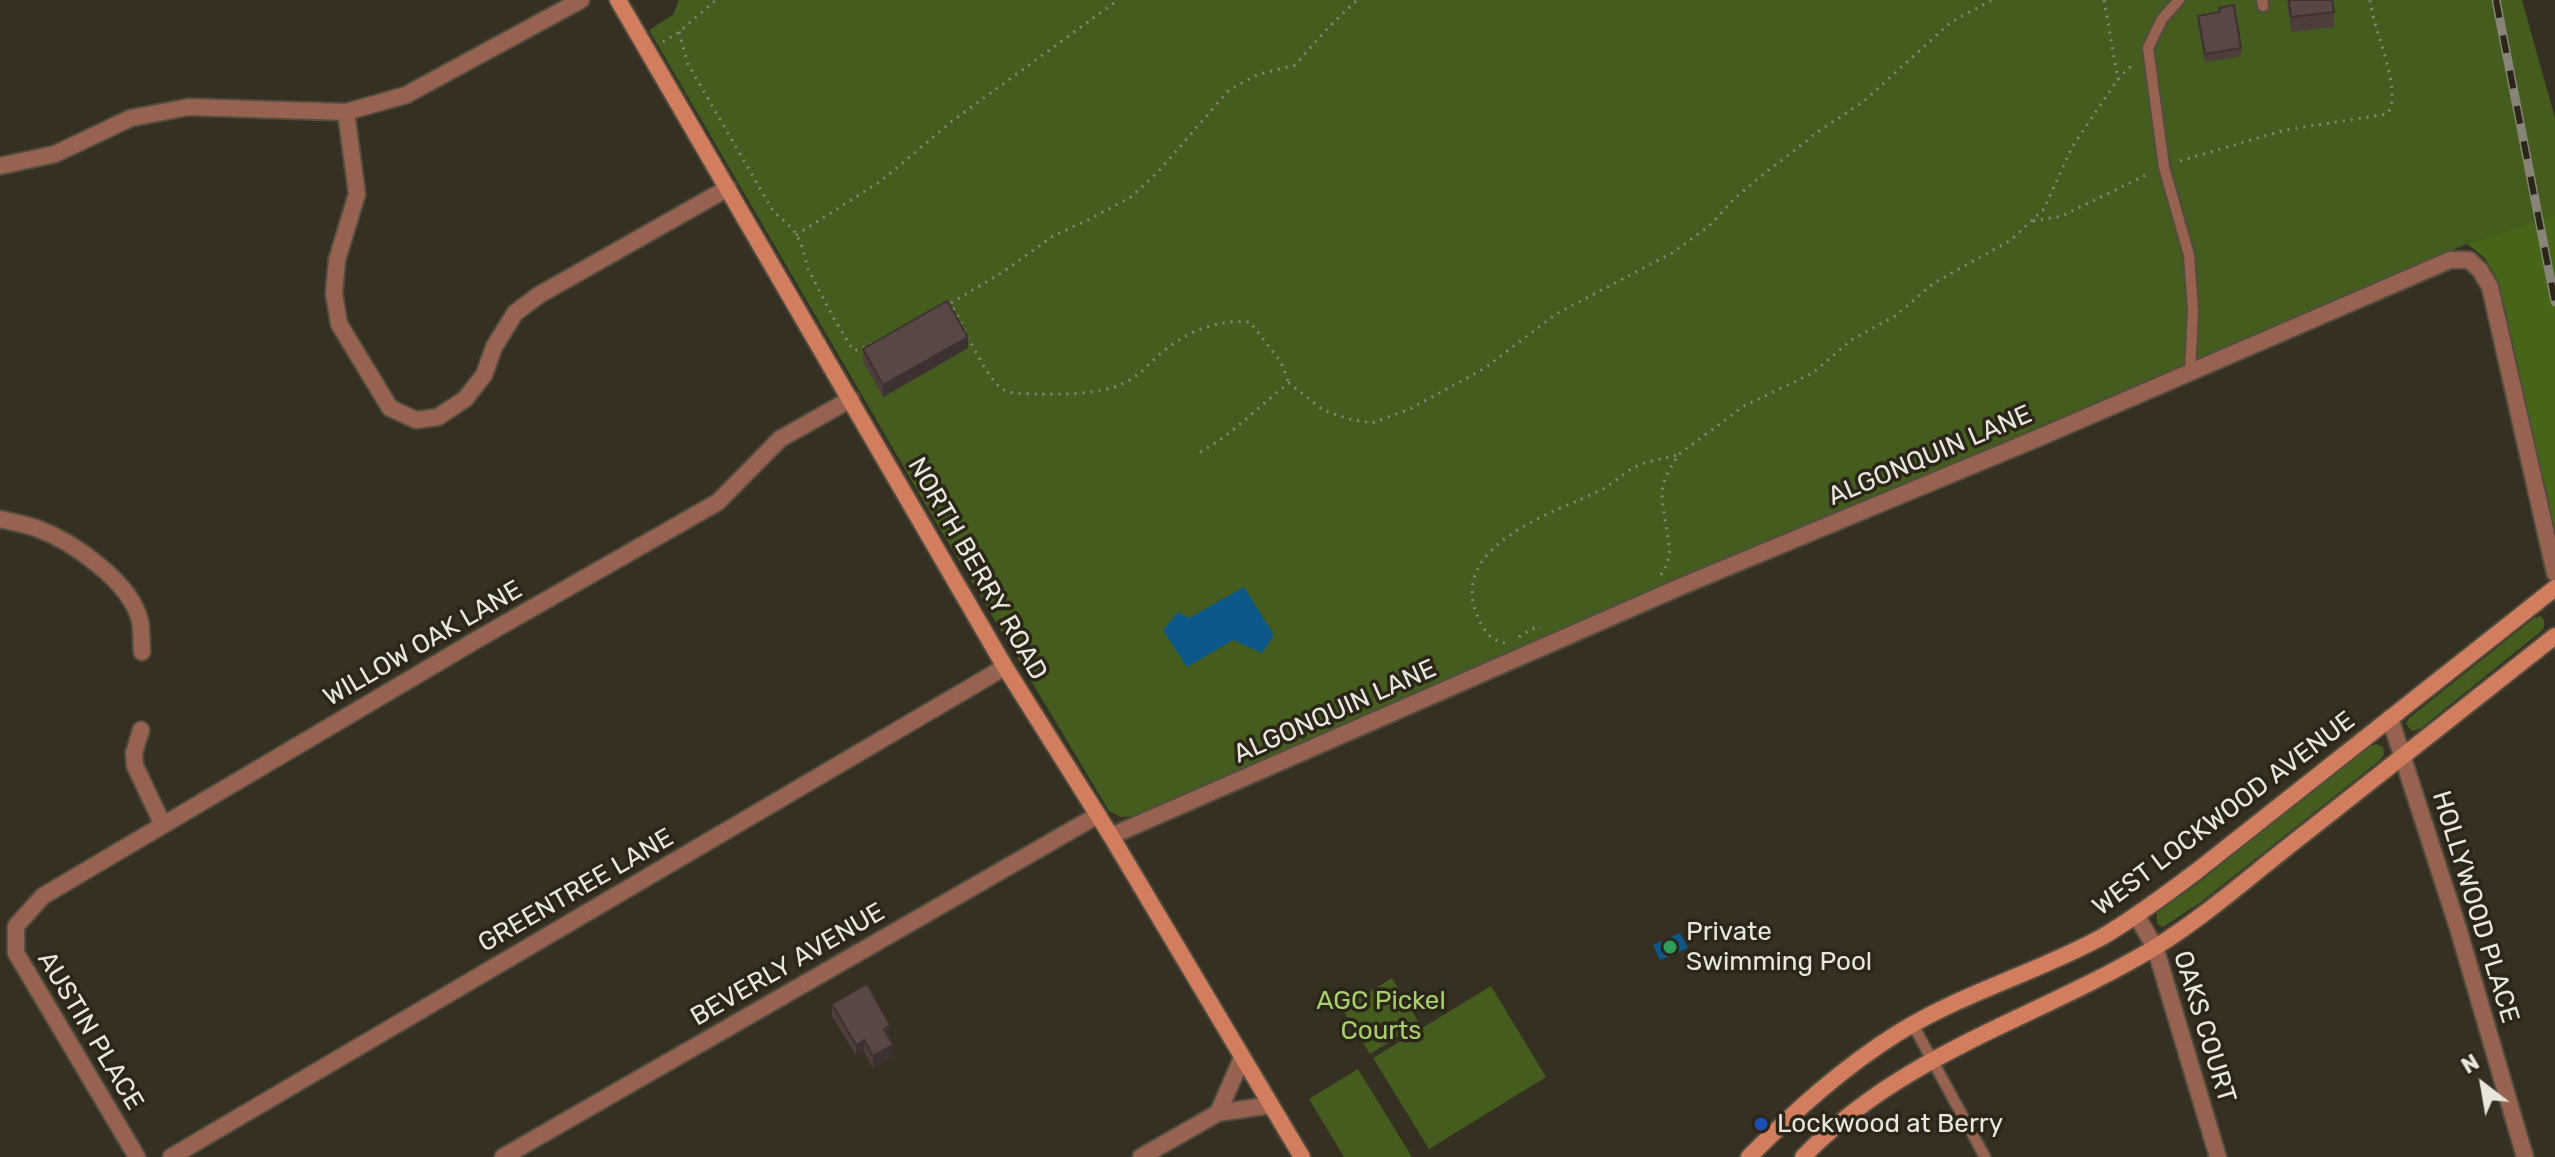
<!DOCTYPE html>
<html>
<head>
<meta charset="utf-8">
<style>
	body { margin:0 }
	#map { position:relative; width:2555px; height:1157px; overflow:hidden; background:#353021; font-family:Rubik,sans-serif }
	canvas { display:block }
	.north { position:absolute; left:2443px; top:1045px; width:80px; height:80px; -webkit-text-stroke:6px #2b2618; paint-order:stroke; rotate:329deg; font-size:22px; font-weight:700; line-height:32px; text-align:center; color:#eae6dd }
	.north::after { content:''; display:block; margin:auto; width:28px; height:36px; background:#eae6dd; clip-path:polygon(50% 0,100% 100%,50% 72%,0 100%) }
</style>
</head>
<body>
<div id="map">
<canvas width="2555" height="1157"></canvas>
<div class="north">N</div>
</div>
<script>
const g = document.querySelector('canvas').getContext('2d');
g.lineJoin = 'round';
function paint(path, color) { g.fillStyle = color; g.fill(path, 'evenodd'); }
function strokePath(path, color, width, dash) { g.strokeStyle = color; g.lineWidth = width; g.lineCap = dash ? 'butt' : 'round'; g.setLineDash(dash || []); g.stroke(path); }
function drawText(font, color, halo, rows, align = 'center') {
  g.font = font + ' Rubik,sans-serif'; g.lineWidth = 7; g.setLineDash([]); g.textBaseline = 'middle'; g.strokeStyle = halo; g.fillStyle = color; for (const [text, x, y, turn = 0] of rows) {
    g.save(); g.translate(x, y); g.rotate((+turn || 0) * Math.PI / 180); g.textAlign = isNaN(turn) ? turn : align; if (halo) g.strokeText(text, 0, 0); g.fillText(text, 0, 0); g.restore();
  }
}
paint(new Path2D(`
	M679 0H2522L2555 118V214L2467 244 1464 672 1139 816 1121 817 1109 811 930 512 649 30 673 15Z
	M2541 616 2544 620V628L2539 633 2420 729 2412 731 2406 724 2409 718 2534 618Z
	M2376 744 2383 747 2384 755 2379 761 2201 902 2163 927 2157 924V912L2193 887 2368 747Z
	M1392 978 1419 1023 1370 1054 1342 1009Z
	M1491 986 1546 1077 1429 1149 1373 1058Z
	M1358 1069 1412 1157H1344L1309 1099Z`), '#445d1f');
paint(new Path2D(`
	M2555 214V533L2496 277 2484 257 2467 244Z`), '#476519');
paint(new Path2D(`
	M1244 587 1274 635 1262 653 1233 640 1187 667 1163 630 1178 612 1189 618Z
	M1680 933 1688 948 1660 960 1653 945Z`), '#0c588b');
const lane = new Path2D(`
	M2179 0 2162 19 2148 48 2164 167 2189 255 2193 310 2190 373
	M2262 0 2263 6
	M1913 1025 1985 1157`);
const street = new Path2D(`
	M346 112 357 194 337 260 334 293 339 324 390 408 416 420 438 417 465 399 484 375 494 347 515 313 539 295 728 188
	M0 166 55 154 131 118 189 107 346 112 406 95 581 0
	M0 519C12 522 24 524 36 528 72 541 131 582 140 621 142 630 141 642 142 652
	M2390 718 2458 928 2525 1157
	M141 730 134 753 135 766 163 825
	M1111 836 1682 586 2038 438 2450 260H2469L2480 270 2490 287 2555 573
	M2136 915 2155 947 2218 1157
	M1242 1058 1218 1113 1271 1105
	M137 1157 16 953V926L43 896 478 639 718 502 780 439 851 399
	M171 1157 1005 667
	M503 1157 1098 815
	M1141 1157 1218 1113`);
const secondary = new Path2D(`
	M618 0 1005 667 1111 836 1302 1157
	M1749 1157C1795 1111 1842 1068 1898 1033 1962 993 2036 973 2102 937 2135 918 2166 894 2197 871L2555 588
	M1803 1157C1904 1052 2032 1021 2154 948 2203 918 2248 878 2294 842 2381 774 2468 705 2555 636`);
strokePath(lane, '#524d3f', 14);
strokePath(street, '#524d3f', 20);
strokePath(secondary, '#524d3f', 20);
strokePath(new Path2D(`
	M2104 0 2118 79 2134 63
	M679 32 688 64 773 211 793 229 801 243 808 269 833 317 853 350H859L874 343
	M663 42 679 32 716 0
	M2180 161 2285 130 2387 114C2404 92 2373 30 2370 0
	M2033 221 2062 216 2150 173
	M796 235 881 181 951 122 1118 0
	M951 303 1003 272 1053 236 1086 221 1131 197 1158 172 1229 90 1257 75 1295 65 1326 30 1357 0
	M948 305 951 304C963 324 984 375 1001 388 1009 395 1027 393 1037 394 1059 395 1102 394 1122 384 1138 377 1148 365 1160 354 1186 332 1216 319 1250 322L1281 362 1289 383
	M1200 452C1234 434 1258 406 1289 383L1323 410 1349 419 1372 423 1410 409 1485 368 1556 314 1672 253 1709 226 1734 199 1765 173 1819 131 1864 101 1951 22 1992 0
	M1661 575 1667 565 1670 550 1662 501V490L1665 478 1678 455 1744 406 1813 373 1851 340 1895 316 1934 283 2011 240 2044 209 2072 147 2118 79
	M1519 637 1531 629 1541 627
	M1505 643C1490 641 1482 628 1477 615 1448 544 1556 512 1601 490 1612 484 1621 476 1631 469 1645 461 1662 459 1678 455`), '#888477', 3, [2, 6]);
strokePath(lane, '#97624f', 10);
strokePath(street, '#97624f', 16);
strokePath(secondary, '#d17d5e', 16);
const rail = new Path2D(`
	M2496 0 2555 302`);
strokePath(rail, '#898478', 9);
strokePath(rail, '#2b2618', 6, [18]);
paint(new Path2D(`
	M2287 0H2332L2334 12V27L2291 32Z
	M2219 8 2241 48V56L2205 62 2198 24V16L2219 12Z
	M968 348 883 397 863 361V349Z
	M832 1004 890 1037 889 1038 893 1057 873 1068 864 1052 856 1056 832 1016Z`), '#4d3d3b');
paint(new Path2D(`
	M968 337V348L883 397V385Z
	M890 1025V1037L884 1041V1029Z
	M864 1040V1052L856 1056V1045Z
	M893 1045V1057L873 1068V1056Z`), '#3e3230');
const building = new Path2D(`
	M2289 0H2332L2334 12 2291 17Z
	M2234 5 2241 48 2205 54 2198 16 2220 12 2219 8Z
	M947 301 968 337 883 385 863 349Z
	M867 984 890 1025 884 1029 893 1045 873 1056 864 1040 856 1045 832 1004Z`);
paint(building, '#594745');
strokePath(building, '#3e3230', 2);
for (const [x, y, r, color] of [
	[1670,947,8,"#2e9e5b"],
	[1761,1124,8,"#1a4fb4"]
]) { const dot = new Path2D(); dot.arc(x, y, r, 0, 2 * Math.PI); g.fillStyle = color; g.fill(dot); strokePath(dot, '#2b2618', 3); }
drawText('26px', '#eae6dd', '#2b2618', [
	["ALGONQUIN LANE",1930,456,-23],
	["NORTH BERRY ROAD",977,569,60],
	["WILLOW OAK LANE",423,644,-30],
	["ALGONQUIN LANE",1335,712,-24],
	["WEST LOCKWOOD AVENUE",2224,814,-37],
	["GREENTREE LANE",576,891,-30],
	["HOLLYWOOD PLACE",2475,907,73],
	["BEVERLY AVENUE",788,965,-30],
	["OAKS COURT",2204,1027,73],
	["AUSTIN PLACE",90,1031,59]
]);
drawText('26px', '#eae6dd', '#2b2618', [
	["Private",1686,932],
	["Swimming Pool",1686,962],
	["Lockwood at Berry",1777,1124]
], 'left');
drawText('26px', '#a5d06c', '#2b2618', [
	["AGC Pickel",1381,1001],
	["Courts",1381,1031]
]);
</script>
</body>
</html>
